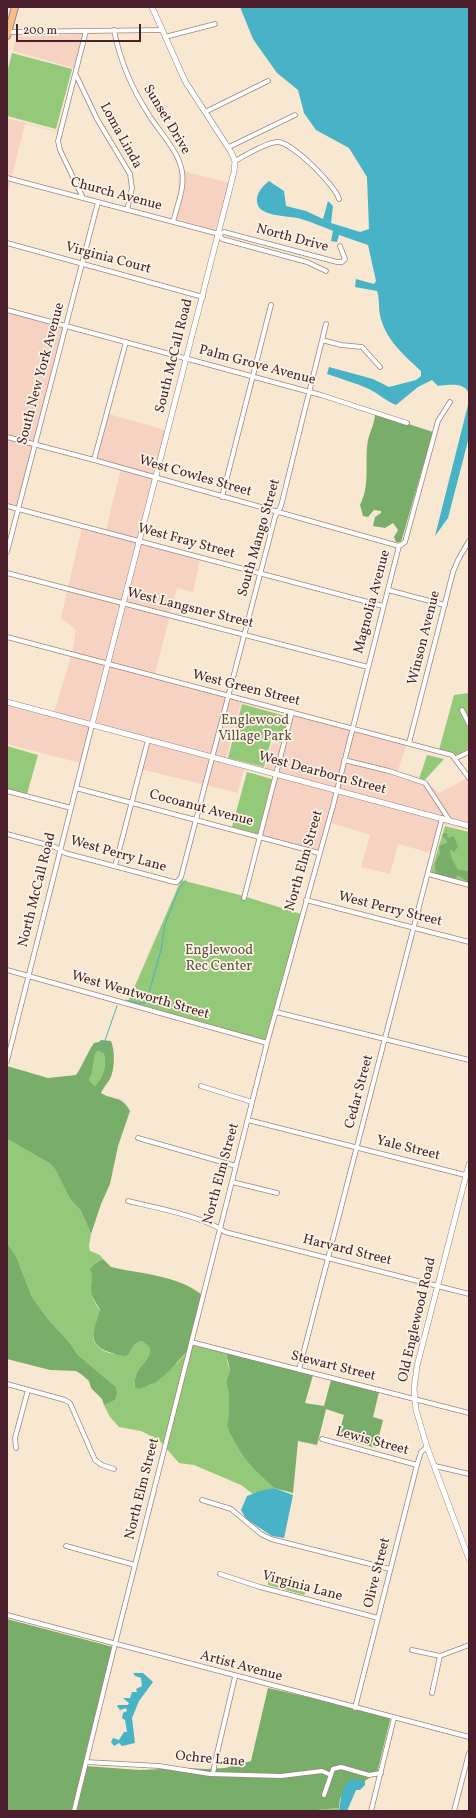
<!DOCTYPE html>
<html>
<head>
<meta charset="utf-8">
<style>
	body { margin:0 }
	#map { position:relative; width:476px; height:1818px; overflow:hidden; background:#f8e8d1; font-family:Vollkorn,serif }
	canvas { display:block }
	.frame { position:absolute; inset:0; border:8px solid #4a1f2b; pointer-events:none }
	.scale { position:absolute; left:16px; top:24px; width:125px; height:18px; box-sizing:border-box; border:2px solid #4a1f2b; border-top:0; padding-left:5px; font-size:12px; line-height:14px; white-space:nowrap; color:#4a1f2b; -webkit-text-stroke:3px #fcf5e5; paint-order:stroke }
</style>
</head>
<body>
<div id="map">
<canvas width="476" height="1818"></canvas>
<div class="frame"></div>
<div class="scale">200 m</div>
</div>
<script>
const g = document.querySelector('canvas').getContext('2d');
g.lineJoin = 'round';
function paint(path, color) { g.fillStyle = color; g.fill(path, 'evenodd'); }
function strokePath(path, color, width, dash) { g.strokeStyle = color; g.lineWidth = width; g.lineCap = dash ? 'butt' : 'round'; g.setLineDash(dash || []); g.stroke(path); }
function drawText(font, color, halo, rows, align = 'center') {
  g.font = font + ' Vollkorn,serif'; g.lineWidth = 3.5; g.setLineDash([]); g.textBaseline = 'middle'; g.strokeStyle = halo; g.fillStyle = color; for (const [text, x, y, turn = 0] of rows) {
    g.save(); g.translate(x, y); g.rotate((+turn || 0) * Math.PI / 180); g.textAlign = isNaN(turn) ? turn : align; if (halo) g.strokeText(text, 0, 0); g.fillText(text, 0, 0); g.restore();
  }
}
paint(new Path2D(`
	M82 34 74 68 13 51 16 37Z
	M63 112 58 132 25 124 7 196V118L56 131Z
	M179 170 230 183 215 230 174 218 178 194Z
	M7 309 65 324 17 509 7 506Z
	M105 413 166 430 90 722 54 712 72 654 76 630 61 618 82 527 105 534 121 468 93 462Z
	M142 540 201 556 193 592 177 588 155 674 407 742 398 771 418 776V779L425 782 426 781 439 793 468 778 469 823 265 769 272 743 281 745 289 715 241 703 226 759 95 723Z
	M7 705 91 727 80 763 7 744Z
	M147 742 244 769 238 793 140 769Z
	M271 776 469 828V830L443 824 434 854 398 844 390 874 361 867 370 835 328 822 318 854 258 836 274 778Z`), '#f6d2c3');
paint(new Path2D(`
	M12 53 72 69 56 129 7 116V73Z
	M469 693V749L456 755 439 750 454 695Z
	M242 704 289 717 282 743 271 740 264 767 228 758Z
	M7 746 38 755 27 794 7 789Z
	M427 755 444 759 424 781 419 779Z
	M247 772 272 779 258 834 232 827Z
	M445 826 469 832V884L432 873 431 872Z
	M181 880 240 895 301 914 267 1043 127 1004Z
	M98 1049 104 1054C107 1067 103 1077 95 1086L89 1080 92 1073 95 1054Z
	M7 1139 49 1163 55 1169 70 1199 81 1211 91 1234 89 1246 90 1251 100 1255 103 1259 96 1263 91 1288 93 1299 100 1311 93 1338C97 1353 115 1355 128 1355 133 1348 133 1343 142 1341L150 1348C150 1365 133 1365 135 1387L177 1363 193 1345 226 1353 228 1365 230 1370 226 1382 229 1394V1413L227 1426 242 1455 274 1488 253 1494 241 1485 194 1465 179 1463 159 1440 141 1431 119 1427 110 1417 104 1405 115 1400 116 1387 77 1354 70 1343 47 1318 32 1297 16 1256 7 1243Z
	M268 1576 309 1587 304 1595 268 1585Z
	M339 1808V1811H306Z`), '#95c97a');
paint(new Path2D(`
	M375 413 433 432 401 542H396L394 537 398 530 393 523 385 528 373 526 375 517 381 513V511L374 510 368 517 363 516 360 505C371 484 364 462 368 440 370 431 375 423 375 413Z
	M444 833 448 834 447 837 450 838 451 836 454 837 458 847 454 852 450 849C450 857 455 864 458 870L469 871V883L458 875 456 878C449 879 443 879 436 873L435 863 440 853 439 846 447 843V840L442 836Z
	M101 1040 111 1041C115 1051 115 1069 110 1079 107 1084 103 1088 101 1093 113 1101 121 1094 130 1111L118 1146 110 1184 101 1204 91 1234 81 1211 70 1199 55 1169 49 1163 7 1139V1066L48 1078 76 1075C83 1065 87 1053 94 1043L99 1042ZM98 1050 104 1054C107 1067 103 1077 95 1086L89 1080 92 1073 95 1054Z
	M7 1243 16 1256 32 1297 47 1318 70 1343 77 1354 116 1387 117 1393 115 1400 104 1405 102 1399 91 1388 89 1381 81 1374 76 1371 50 1370 7 1359Z
	M103 1259 111 1267C141 1274 176 1275 201 1294L193 1345 167 1373 156 1382 139 1389 135 1387C133 1365 150 1365 150 1348L142 1341C133 1343 133 1348 128 1355 121 1357 116 1354 109 1352 85 1344 95 1329 100 1310 97 1303 91 1298 91 1289 91 1281 94 1277 90 1269L96 1263Z
	M226 1353 313 1375 305 1403 324 1406 331 1380 379 1392 373 1417 383 1420 376 1448 338 1437 344 1415 326 1409 317 1445 298 1441 293 1493 274 1488 254 1469 242 1455 230 1433 227 1426 229 1413V1394L226 1382 230 1370Z
	M7 1619 113 1647 85 1766 140 1770 184 1768 207 1769 225 1768 251 1761 268 1688 391 1716 377 1773 363 1782 351 1779 340 1799 339 1808 306 1811H7Z`), '#78ad6a');
paint(new Path2D(`
	M240 7H469V393C463 382 449 385 438 386L432 380 418 387 396 405C386 401 379 394 369 389 356 383 341 379 327 374L329 367 373 379 389 387 416 380 421 376V371C405 356 387 341 381 319 378 310 380 300 377 291L355 287 356 279 374 284 376 281 368 245 339 235 337 242 331 241 333 231C323 227 312 222 301 219 289 215 259 218 257 202 256 193 262 187 269 181L284 191 286 206 306 211 323 219 328 201 333 206 331 223 360 232 369 229 367 177 349 148 316 130 304 113 298 90 277 73 253 39Z
	M469 401V437L448 518 435 536Z
	M274 1488 293 1495 284 1538 272 1536 246 1519 241 1510 247 1496 260 1491Z
	M133 1673H143L153 1682 139 1701 132 1718 135 1743 122 1746 119 1743 114 1746 111 1742 113 1738 119 1740 124 1732H127L125 1720 122 1718 123 1713 127 1711 126 1708 120 1710 117 1706 118 1705H128L129 1703 123 1698H130L132 1692H137L136 1689 142 1686 141 1678 135 1676Z
	M351 1779 365 1781V1785L360 1790H356L347 1811H339C341 1800 341 1786 351 1779Z`), '#48b2c6');
strokePath(new Path2D(`
	M126 1000 137 1003H146L161 950 165 924 179 889 186 880
	M101 1052 117 1006`), '#48b2c6', 1);
const minor = new Path2D(`
	M114 30C120 61 132 89 149 115 160 133 178 150 182 171 185 188 177 206 173 222
	M8 32 162 30
	M165 37 215 24
	M76 75 97 119 130 174 132 188 127 210
	M205 112 268 81
	M229 147 295 115
	M235 161C246 155 265 143 277 142 291 141 335 185 339 199
	M7 178 219 234
	M83 198 60 150 58 141 86 31
	M219 234 224 232 337 262H342L345 259 340 246
	M219 234 222 239 307 262 326 271
	M7 243 203 297
	M7 310 321 395 407 423
	M322 340 341 345 362 347 380 367
	M7 437 94 460 399 546
	M94 460 126 342
	M222 497 271 305
	M7 506 383 606
	M7 552 98 202
	M7 573 368 667
	M388 590 445 605
	M7 637 452 755 469 778
	M462 710 469 724
	M409 743 453 572 458 560 469 541
	M456 758 469 752
	M344 760 389 771 425 783 450 821
	M76 788 319 853
	M7 791 71 808
	M7 834 55 847 65 853 174 882H177L181 877 275 517 281 506 326 324
	M115 866 148 740
	M428 874 469 885
	M244 898 292 712
	M306 900 469 942
	M7 970 267 1043
	M276 1012 469 1060
	M7 1061 92 725
	M201 1086 252 1102
	M248 1120 469 1176
	M138 1138 236 1166
	M232 1182 277 1193
	M128 1201C153 1207 205 1217 225 1232L469 1294
	M191 1342 469 1413
	M299 1370 442 818
	M7 1384 65 1400 70 1403 95 1460 102 1465 114 1469
	M322 1439 417 1465
	M16 1448 15 1438 28 1390
	M435 1466 469 1474
	M202 1500 231 1509 261 1534 271 1539 390 1569
	M66 1546 135 1565
	M220 1574 260 1587 378 1618
	M7 1615 469 1737
	M412 1650 440 1656
	M432 1693 440 1656 469 1645
	M355 1708 417 1465 421 1452 427 1447
	M86 1762 159 1766 210 1774 281 1776 322 1771 331 1775
	M213 1774 215 1762 235 1677
	M324 1795 333 1769 341 1767 369 1775 381 1773
	M74 1811 115 1644 267 1043 333 806 399 546 405 542 438 421 450 402
	M371 1811 394 1718
	M454 1811 469 1753`);
const tertiary = new Path2D(`
	M7 702 469 826
	M92 725 234 172 235 161 231 152 185 81 152 7
	M469 1164 417 1366 414 1389 416 1410 427 1447 469 1559`);
const primary = new Path2D(`
	M7 36 15 7`);
strokePath(minor, '#a1847e', 5.5);
strokePath(tertiary, '#a1847e', 6);
strokePath(primary, '#a1847e', 8);
strokePath(minor, '#fff', 4);
strokePath(tertiary, '#fff', 5);
strokePath(primary, '#f8bd88', 6);
drawText('14px', '#4a1f2b', '#fcf5e5', [
	["Sunset Drive",166,120,59],
	["Loma Linda",120,136,61],
	["Church Avenue",116,195,15],
	["North Drive",292,239,15],
	["Virginia Court",108,259,15],
	["South McCall Road",175,356,-76],
	["Palm Grove Avenue",257,366,15],
	["South New York Avenue",42,374,-75],
	["West Cowles Street",195,477,16],
	["South Mango Street",260,538,-74],
	["West Fray Street",186,542,15],
	["Magnolia Avenue",373,602,-75],
	["West Langsner Street",190,609,14],
	["Winson Avenue",425,638,-76],
	["West Green Street",246,689,14],
	["West Dearborn Street",322,774,15],
	["Cocoanut Avenue",201,809,15],
	["West Perry Lane",118,855,16],
	["North Elm Street",305,861,-74],
	["North McCall Road",38,890,-76],
	["West Perry Street",390,910,14],
	["West Wentworth Street",140,996,16],
	["Cedar Street",360,1092,-75],
	["Yale Street",408,1149,14],
	["North Elm Street",222,1174,-75],
	["Harvard Street",347,1251,14],
	["Old Englewood Road",418,1320,-77],
	["Stewart Street",333,1367,14],
	["Lewis Street",372,1442,15],
	["North Elm Street",143,1489,-76],
	["Olive Street",378,1573,-76],
	["Virginia Lane",302,1587,15],
	["Artist Avenue",241,1667,15],
	["Ochre Lane",210,1760,5]
]);
drawText('14px', '#605243', '#fcf5e5', [
	["Englewood",255,721],
	["Village Park",255,737],
	["Englewood",219,951],
	["Rec Center",219,967]
]);
</script>
</body>
</html>
